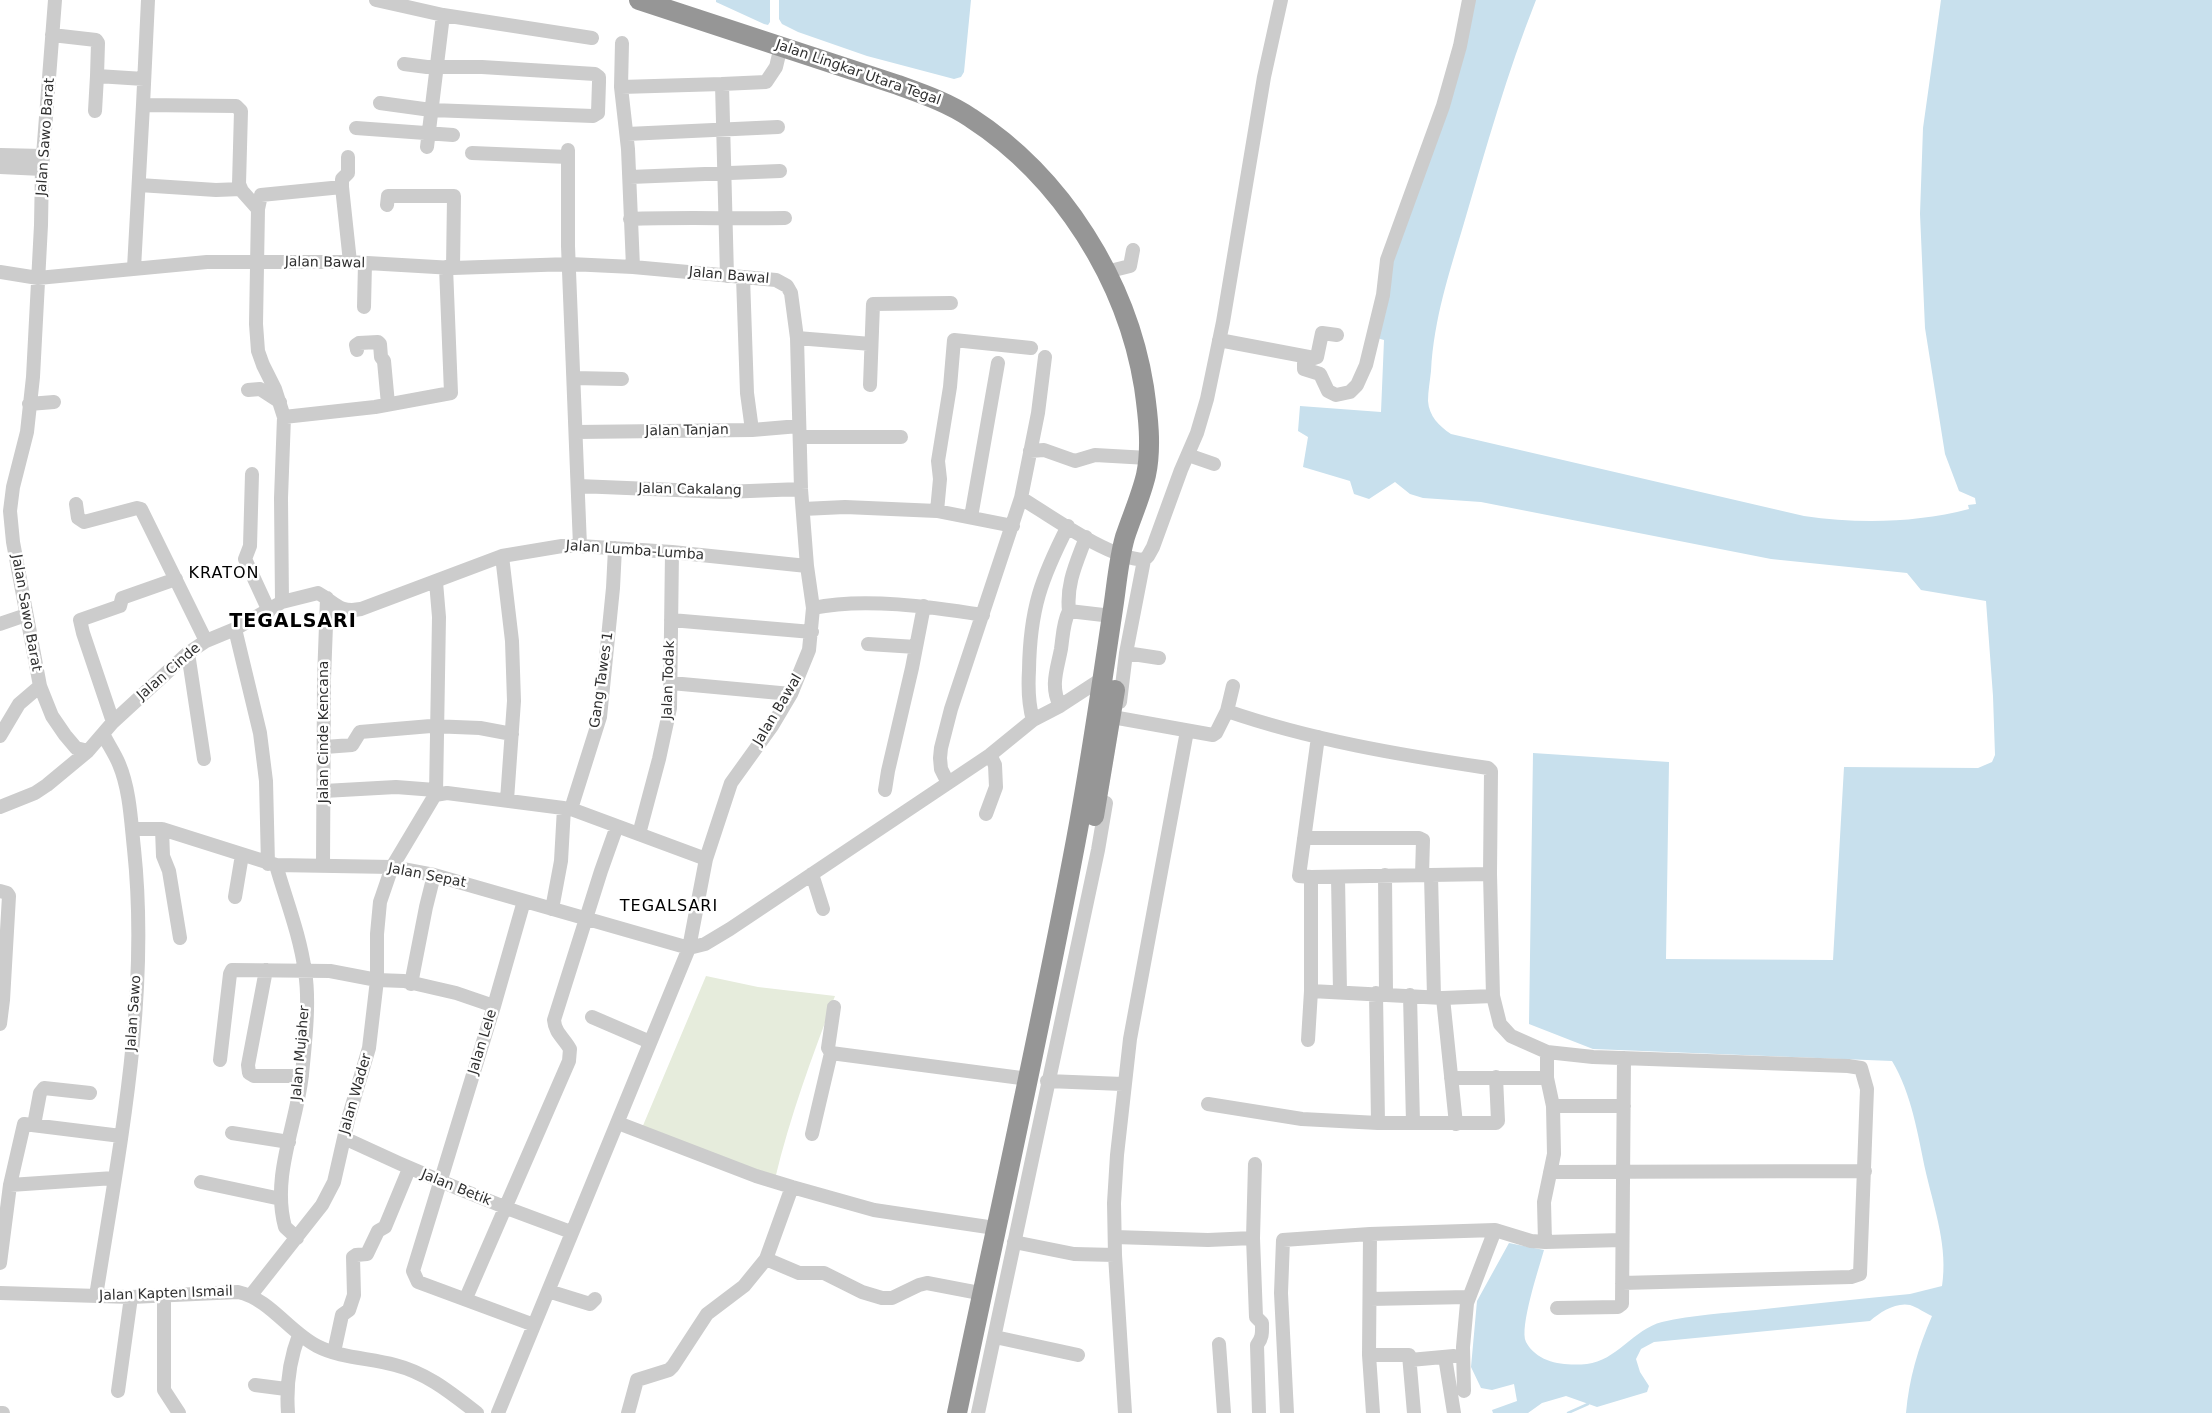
<!DOCTYPE html>
<html>
<head>
<meta charset="utf-8">
<style>
	body { margin:0 }
	canvas { display:block; background:#fff }
</style>
</head>
<body>
<canvas width="2212" height="1413"></canvas>
<script>
const g = document.querySelector('canvas').getContext('2d');
g.lineJoin = 'round';
function paint(path, color) { g.fillStyle = color; g.fill(path, 'evenodd'); }
function strokePath(path, color, width, dash) { g.strokeStyle = color; g.lineWidth = width; g.lineCap = dash ? 'butt' : 'round'; g.setLineDash(dash || []); g.stroke(path); }
function drawText(font, color, halo, rows, align = 'center') {
  g.font = font + ' "DejaVu Sans",sans-serif'; g.lineWidth = 5; g.setLineDash([]); g.textBaseline = 'middle'; g.strokeStyle = halo; g.fillStyle = color; for (const [text, x, y, turn = 0] of rows) {
    g.save(); g.translate(x, y); g.rotate((+turn || 0) * Math.PI / 180); g.textAlign = isNaN(turn) ? turn : align; if (halo) g.strokeText(text, 0, 0); g.fillText(text, 0, 0); g.restore();
  }
}
paint(new Path2D(`
	M706 976 758 987 835 996C812 1057 790 1116 775 1179L639 1135Z`), '#e6ecdc');
paint(new Path2D(`
	M716 0H770V22L768 25 764 24 716 2Z
	M779 0H971L964 72 961 77 954 79 867 56 798 32 782 24 779 19Z
	M1475 0H1536C1507 73 1486 148 1464 223 1449 274 1434 318 1431 371 1430 381 1428 391 1428 401 1429 416 1439 426 1451 434L1804 516C1859 524 1915 523 1969 509L1968 505 1976 504 1975 498 1959 491 1945 454 1925 328 1920 214 1923 128 1941 0H2212V1413H1906C1909 1379 1918 1348 1932 1316 1925 1313 1917 1307 1910 1305 1896 1302 1880 1312 1870 1321L1654 1342 1641 1349 1636 1359 1640 1372 1649 1386 1647 1392 1597 1407 1566 1396 1542 1403 1528 1413H1493L1492 1410 1517 1401 1514 1384 1492 1390 1481 1388 1471 1367 1477 1301 1509 1243 1544 1250C1539 1268 1519 1328 1526 1342 1538 1364 1566 1366 1587 1364 1616 1361 1634 1329 1662 1322 1693 1315 1725 1313 1756 1310 1807 1304 1859 1299 1910 1294L1942 1286C1948 1248 1935 1211 1926 1173 1918 1136 1912 1094 1892 1061L1593 1049 1529 1024 1533 753 1669 762 1666 959 1833 960 1844 767 1978 768 1992 762 1995 755 1993 696 1986 601 1921 590 1907 573 1771 559 1481 502 1423 498 1410 494 1395 482 1369 499 1354 494 1350 481 1303 467 1308 437 1298 431 1300 406 1381 412 1384 340 1377 338 1390 264Z`), '#c8e0ed');
strokePath(new Path2D(`
	M1568 1413 1588 1404`), '#c8e0ed', 2.5);
strokePath(new Path2D(`
	M55 0 42 169 41 225 33 377 27 432 13 487 10 511 13 542 40 686 52 716 65 735 76 748 88 751
	M148 0 143 105 236 106 241 111 239 184 242 191 258 209 256 324 258 351 263 365 275 389 284 417 281 498 282 602
	M376 0 443 15 427 147
	M443 15 592 38
	M52 35 96 40 98 43 97 76 144 79
	M622 43 621 87 628 149 633 267
	M722 84 766 82 776 67 781 46
	M621 87 722 84 727 276
	M380 103 431 110 593 116 598 113 599 82V77L595 74 482 67H427L404 64
	M95 111 97 76
	M356 128 453 135
	M627 134 778 127
	M568 150V246L580 546
	M472 153 568 157
	M0 155 43 156
	M348 157V173L342 179V187L350 262
	M0 167 42 169
	M630 177 780 171
	M139 185 216 190 241 189
	M387 205 388 196H454L453 268
	M258 209 261 195 342 187
	M630 219C682 217 733 219 785 218
	M134 268 143 105
	M0 272 38 278 207 262H350L453 268 570 264 633 267 776 280 787 286 791 293 797 338 801 489 807 566 813 608 809 650 791 694 772 726 731 783 706 859 689 948 498 1413
	M1106 272 1130 266 1133 250
	M743 277 747 393 752 430
	M364 307 365 263
	M797 338 871 344
	M1219 340 1314 358 1317 357 1322 333 1337 335
	M357 350 356 345 359 343 378 342 380 344 381 357 384 361 388 404
	M1304 357V369L1320 374 1328 391 1336 395 1350 392 1357 385 1366 365 1383 295 1387 260 1443 106 1460 46 1469 0
	M574 378 622 379
	M870 385 873 304 951 303
	M248 390 260 389 280 402
	M29 404 54 402
	M284 417 375 407 451 393 446 267
	M576 432 752 430 799 426
	M800 437H901
	M1030 451 1044 450 1075 461 1095 455 1148 458
	M1188 455 1214 464
	M252 474 250 546 245 559 269 611
	M578 486 724 492 801 489
	M1021 498C1052 517 1108 558 1144 560L1148 556 1153 547 1181 470 1197 433 1207 399 1223 322 1264 77 1281 0
	M76 504 78 518 84 522 137 508 141 509 206 641
	M803 509 845 507 937 511 1013 526
	M937 511 940 479 938 461 950 387 954 340 1031 348
	M971 517 998 363
	M502 556 512 641 514 701 507 800
	M436 582 439 617 436 794
	M813 608C864 597 932 607 983 615
	M1069 611C1066 583 1077 562 1086 537
	M671 620 812 632
	M0 624 26 615
	M235 629 260 733 266 781 268 864
	M868 644 916 647
	M188 653 204 759
	M1126 653 1159 658
	M671 683 791 694
	M1120 702 1126 653 1144 560
	M1060 706C1050 686 1057 670 1061 649 1063 635 1063 623 1069 611L1112 616
	M1227 711 1233 686
	M1118 718 1213 735 1216 733 1227 711C1311 740 1400 755 1488 768L1491 771 1490 874 1493 996 1500 1024 1511 1036 1547 1052 1593 1057 1848 1066 1861 1068 1867 1089 1860 1274 1851 1277 1622 1283
	M1033 720C1028 703 1028 687 1029 670 1030 609 1041 579 1068 526
	M113 722 83 633 80 620 120 606 122 598 176 579
	M0 736 19 704 40 686
	M325 747 352 745 360 732 431 726 480 728 512 734
	M948 783 941 769 940 758 941 748 951 709 1021 498 1038 413 1045 357
	M885 790 888 771 912 668 924 606
	M324 791 396 787 435 790
	M0 807 35 793 47 785 88 751 113 722 188 653 206 641 235 629 282 602 318 593C336 603 338 613 361 609L502 556 562 546H580L672 552 807 566
	M571 809 600 717 613 588 615 548
	M986 814 996 787 995 765 990 755
	M132 829H162L276 865 392 867 434 875 689 948 705 944 730 929 990 755 1033 720 1060 706 1103 678
	M162 829 163 856 169 871 180 938
	M639 834 659 759 670 708 672 552
	M1304 838H1419L1423 840 1422 875
	M276 865C286 900 300 935 305 972 310 1002 305 1043 302 1074 297 1124 271 1176 285 1227L297 1238
	M323 865 324 679 327 598
	M812 874 823 909
	M1385 875 1386 993
	M1431 875 1434 997
	M1311 877 1299 876 1318 737
	M1338 877 1340 992
	M0 891 7 893 9 896 3 1000 0 1024
	M235 897 242 855
	M524 901 494 1006 413 1271 418 1282 534 1325
	M552 909 561 861 564 808
	M266 970 248 1065 249 1073 254 1076H302
	M411 984 426 907 434 875
	M1311 991 1443 998 1493 996
	M1376 993 1378 1123
	M1410 995 1413 1123
	M1443 998 1456 1124
	M592 1017 650 1042
	M1308 1040 1311 991V877L1490 874
	M1547 1052V1078L1553 1106 1554 1154 1544 1202 1545 1242 1622 1240
	M831 1053 828 1048 834 1007
	M220 1060 230 974 232 970 330 971 377 980 404 981 456 993 494 1006
	M1451 1078H1547
	M1047 1081 1123 1084
	M1208 1104 1302 1119 1378 1123H1496L1498 1121 1496 1077
	M1553 1106H1624
	M618 1123 756 1176 792 1187 874 1210 988 1227
	M34 1125 40 1093 44 1088 90 1093
	M232 1133 289 1142
	M812 1134 831 1053 1021 1078
	M344 1138C418 1173 493 1204 571 1232
	M1255 1164 1253 1238 1256 1317 1262 1323C1262 1332 1263 1337 1257 1345L1259 1413
	M1550 1172 1865 1171
	M201 1182 281 1199
	M10 1185 114 1178
	M1370 1234 1369 1355 1373 1413
	M1115 1237 1208 1240 1253 1238
	M1014 1242 1074 1254 1115 1255
	M766 1259 799 1273H824L862 1292 882 1298H892L919 1285 927 1283 974 1292
	M0 1263 10 1185 24 1124 121 1136
	M548 1291 590 1304 595 1299
	M0 1293 131 1297 238 1292C270 1299 288 1331 317 1346 340 1358 369 1358 395 1365 427 1373 451 1393 477 1413
	M251 1295 307 1224 322 1205 334 1182 349 1116 369 1048 377 980V934L380 902 392 867 435 795 447 793 571 809 706 859
	M96 1296C119 1149 150 999 134 849 131 822 130 790 119 764 115 754 108 744 103 734
	M164 1296V1390L179 1413
	M466 1298 569 1061 570 1049C564 1038 555 1033 554 1020L601 871 617 826
	M1370 1299 1468 1297
	M1557 1308 1618 1307 1622 1304 1624 1058
	M995 1337 1078 1355
	M1219 1344 1224 1413
	M334 1352 342 1315 349 1310 354 1295 353 1257 356 1255 367 1254 378 1231 385 1227 409 1169
	M1369 1355H1409L1414 1413
	M1445 1357 1454 1413
	M1410 1360 1454 1356
	M255 1385 286 1389
	M118 1391 131 1297
	M1464 1391 1463 1347 1467 1303 1495 1230
	M0 1413H3
	M288 1413C286 1385 289 1361 299 1335
	M628 1413 637 1380 669 1370 673 1366 707 1314 744 1286 766 1259 792 1187
	M978 1413 1098 850 1106 803
	M1125 1413 1115 1255 1114 1203 1117 1155 1130 1039 1187 731
	M1287 1413 1281 1293 1283 1240 1370 1234 1495 1230 1531 1241 1545 1242`), '#ccc', 14);
strokePath(new Path2D(`
	M639 0 898 85C923 94 949 103 971 118 1062 177 1127 281 1144 387 1148 415 1152 447 1146 475 1141 496 1132 516 1125 537 1119 558 1117 581 1114 602 1102 682 1091 761 1076 840 1040 1032 997 1222 957 1413
	M1094 816 1115 690`), '#969696', 20);
drawText('14px', '#2f2f2f', '#fff', [
	["Jalan Lingkar Utara Tegal",858,73,19],
	["Jalan Sawo Barat",46,137,-86],
	["Jalan Bawal",325,263,1],
	["Jalan Bawal",729,276,5],
	["Jalan Tanjan",687,431,-1],
	["Jalan Cakalang",690,490,1],
	["Jalan Lumba-Lumba",635,551,4],
	["Jalan Sawo Barat",26,613,80],
	["Jalan Cinde",169,672,-41],
	["Gang Tawes 1",602,680,-82],
	["Jalan Todak",669,680,-88],
	["Jalan Bawal",778,710,-59],
	["Jalan Cinde Kencana",324,732,-90],
	["Jalan Sepat",427,876,11],
	["Jalan Sawo",134,1013,-86],
	["Jalan Lele",483,1042,-73],
	["Jalan Mujaher",301,1053,-85],
	["Jalan Wader",356,1094,-74],
	["Jalan Betik",456,1188,22],
	["Jalan Kapten Ismail",166,1294,-2]
]);
g.letterSpacing = '1px';
drawText('16px', '#000', '#fff', [
	["KRATON",224,574],
	["TEGALSARI",669,907]
]);
g.letterSpacing = '0px';
g.letterSpacing = '1px';
drawText('bold 19px', '#000', '#fff', [
	["TEGALSARI",293,622]
]);
g.letterSpacing = '0px';
</script>
</body>
</html>
